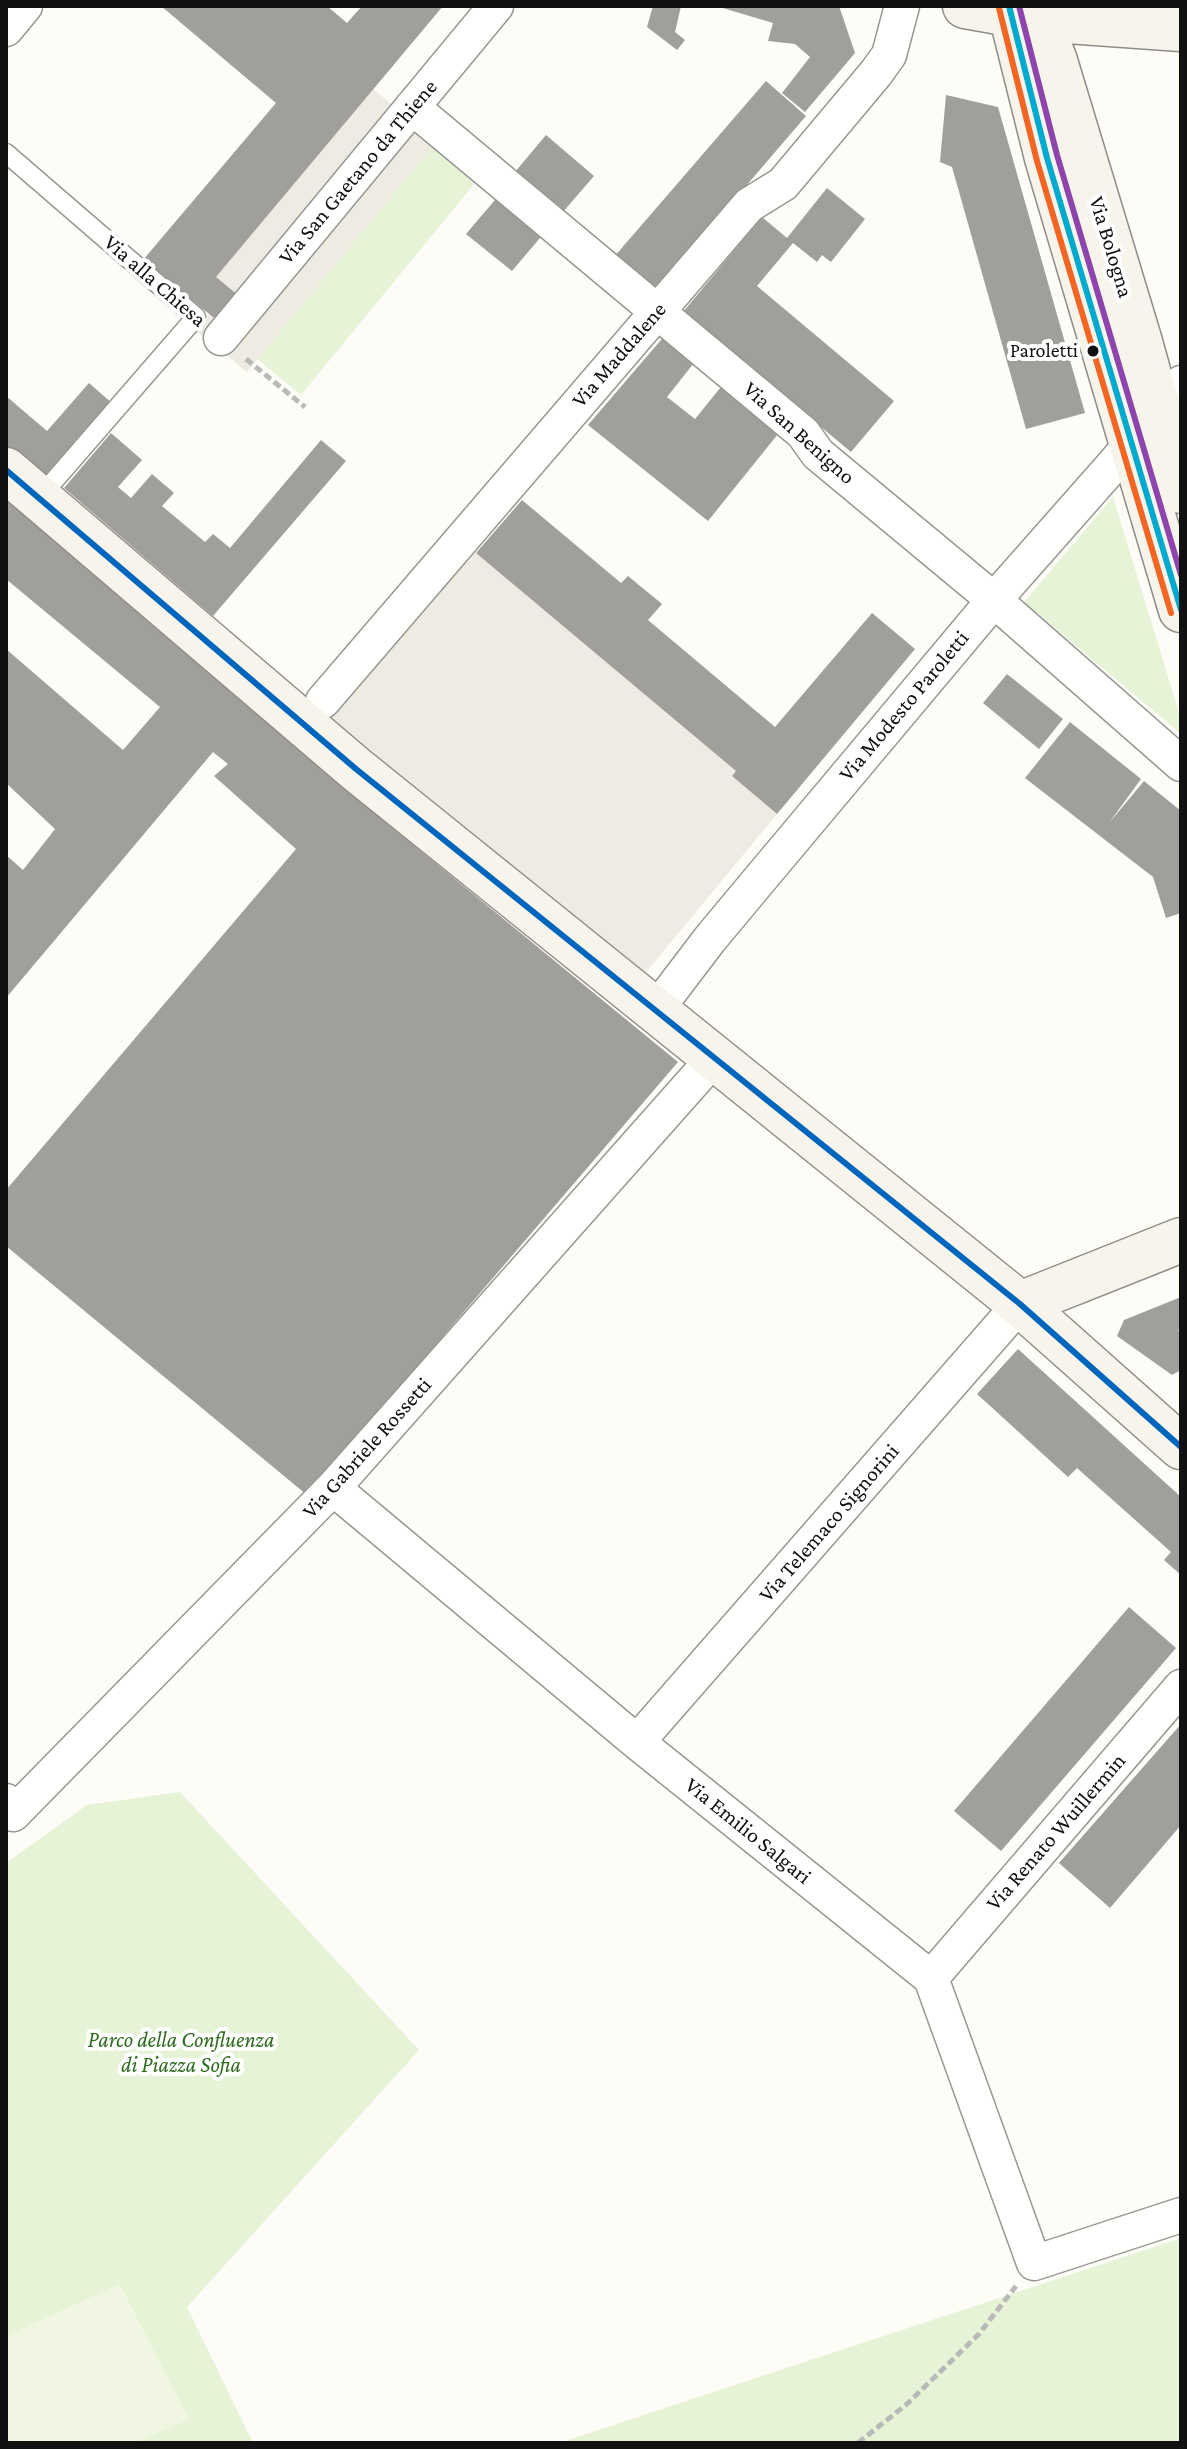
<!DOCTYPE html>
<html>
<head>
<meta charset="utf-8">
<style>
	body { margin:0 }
	#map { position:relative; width:1187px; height:2449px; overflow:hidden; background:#fdfcf7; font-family:"Crimson Pro",serif }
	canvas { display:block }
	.frame { position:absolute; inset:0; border:8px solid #111; pointer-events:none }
</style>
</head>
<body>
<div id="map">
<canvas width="1187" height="2449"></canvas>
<div class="frame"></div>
</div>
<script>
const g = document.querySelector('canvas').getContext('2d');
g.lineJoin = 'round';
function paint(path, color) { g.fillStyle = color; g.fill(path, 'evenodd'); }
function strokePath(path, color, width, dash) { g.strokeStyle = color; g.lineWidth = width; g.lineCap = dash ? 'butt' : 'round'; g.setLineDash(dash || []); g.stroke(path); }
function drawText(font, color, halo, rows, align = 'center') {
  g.font = font + ' "Crimson Pro",serif'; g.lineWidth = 8; g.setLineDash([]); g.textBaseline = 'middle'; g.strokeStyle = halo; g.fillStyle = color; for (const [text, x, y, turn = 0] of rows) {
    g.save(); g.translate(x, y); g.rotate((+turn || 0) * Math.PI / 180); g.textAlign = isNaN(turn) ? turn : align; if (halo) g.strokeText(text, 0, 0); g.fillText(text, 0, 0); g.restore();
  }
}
paint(new Path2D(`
	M437 141 480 177 301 395 257 359Z
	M1113 497 1181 719V734L1024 602Z
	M180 1792 419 2050 187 2307 253 2443H6V1863L87 1805Z
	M1181 2238V2443H559Z`), '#e7f3d7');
paint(new Path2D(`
	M120 2284 189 2419 135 2443H6V2336Z`), '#f0f6e1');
paint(new Path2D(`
	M373 89 437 141 247 372 196 331 209 314 218 321 216 277Z
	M450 531 736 771 732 776 777 814 638 982 303 701Z`), '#edebe2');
paint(new Path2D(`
	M161 6H327L347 23 362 6H443L216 277 239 296 219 322 143 260 276 103Z
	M653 6H681L675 32 685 40 677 50 647 27Z
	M716 6H839L855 53 805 112 782 93 810 57 795 44 768 41 773 23Z
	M766 81 806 116 655 292 614 257Z
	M946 95 998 107 1085 413 1026 429 952 167 940 162Z
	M546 135 594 176 562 213 515 172Z
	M827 188 865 219 831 262 822 255 817 262 793 243 757 286 894 401 851 452 683 312 762 217 787 238Z
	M500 194 545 232 512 271 466 234Z
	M667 333 697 359 667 397 695 419 725 382 782 429 708 521 588 425Z
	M89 383 113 404 46 481 6 446V396L47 431Z
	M111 433 142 460 118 487 131 498 152 474 174 493 162 506 205 542 213 534 230 548 321 440 346 461 213 616 64 488Z
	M6 500 345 789 678 1062 307 1495 6 1246V1190L296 849 214 776 228 764 213 752 6 998V855L23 870 55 829 6 783V649L123 750 160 707 6 579Z
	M522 500 621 583 628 576 662 604 648 620 775 727 872 613 915 649 777 814 732 776 736 771 476 553Z
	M1007 674 1063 719 1039 749 983 703Z
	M1070 722 1141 779 1109 823 1144 781 1181 811V913L1166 918 1153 877 1025 778Z
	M1181 1297V1329L1178 1330 1181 1334V1370L1172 1375 1117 1336 1124 1320Z
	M1018 1349 1181 1497V1575L1164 1560 1171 1552 1077 1468 1068 1477 977 1394Z
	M1129 1607 1176 1648 1001 1851 954 1811Z
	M1181 1724V1825L1110 1908 1059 1863Z`), '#a19f9c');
const lane = new Path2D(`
	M6 153 196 317 39 498`);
const street = new Path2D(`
	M6 29 25 6
	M412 107 803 433 818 454 994 600 1181 764
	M221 338 496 6
	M323 701 749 205 783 184 876 73 889 55 902 6
	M656 1010 710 939 750 891 994 600 1115 463 1181 383
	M333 1488 637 1742 931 1978 1034 2263 1181 2215
	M637 1742 1020 1304
	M6 1801 13 1814 333 1488 715 1057
	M931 1978 1181 1687`);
const secondary = new Path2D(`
	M965 6 1039 19 1181 29
	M1009 6 1047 158 1181 610
	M1034 6 1055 61 1140 342 1181 491
	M6 470 356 769 1020 1304 1181 1447
	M1020 1304 1181 1240`);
strokePath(lane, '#979795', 21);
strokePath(street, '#979795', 37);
strokePath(secondary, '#8e8d8b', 47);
strokePath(new Path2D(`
	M246 359 305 407
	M858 2443 907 2404 979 2334 1016 2286`), '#b9b9b8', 5, [8, 4]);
strokePath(lane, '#fffffe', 18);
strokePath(street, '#fffffe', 34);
strokePath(secondary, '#f6f4eb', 44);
strokePath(new Path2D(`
	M6 470 356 769 1020 1304 1181 1447`), '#0065bd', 6);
strokePath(new Path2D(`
	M1009 6 1047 158 1181 610`), '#00a9ce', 6);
strokePath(new Path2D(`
	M999 8 1037 161 1171 613`), '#f26522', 6);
strokePath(new Path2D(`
	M1019 6 1057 155 1181 575`), '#8e44ad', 6);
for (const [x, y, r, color] of [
	[1093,351,7,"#111"]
]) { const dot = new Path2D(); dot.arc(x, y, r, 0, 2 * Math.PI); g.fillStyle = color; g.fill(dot); strokePath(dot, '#fff', 3); }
drawText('20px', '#111', '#fff', [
	["Paroletti",1078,351]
], 'right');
drawText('22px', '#111', '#fff', [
	["Via San Gaetano da Thiene",358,172,-50],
	["Via Bologna",1111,247,73],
	["Via alla Chiesa",155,281,41],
	["Via Maddalene",619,355,-49],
	["Via San Benigno",799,433,42],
	["Via Modesto Paroletti",904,706,-50],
	["Via Gabriele Rossetti",367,1448,-48],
	["Via Telemaco Signorini",829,1523,-49],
	["Via Emilio Salgari",748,1831,39],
	["Via Renato Wuillermin",1056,1832,-49]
]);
drawText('italic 22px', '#2f6b1f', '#fff', [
	["Parco della Confluenza",181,2040],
	["di Piazza Sofia",181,2065]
]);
</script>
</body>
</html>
